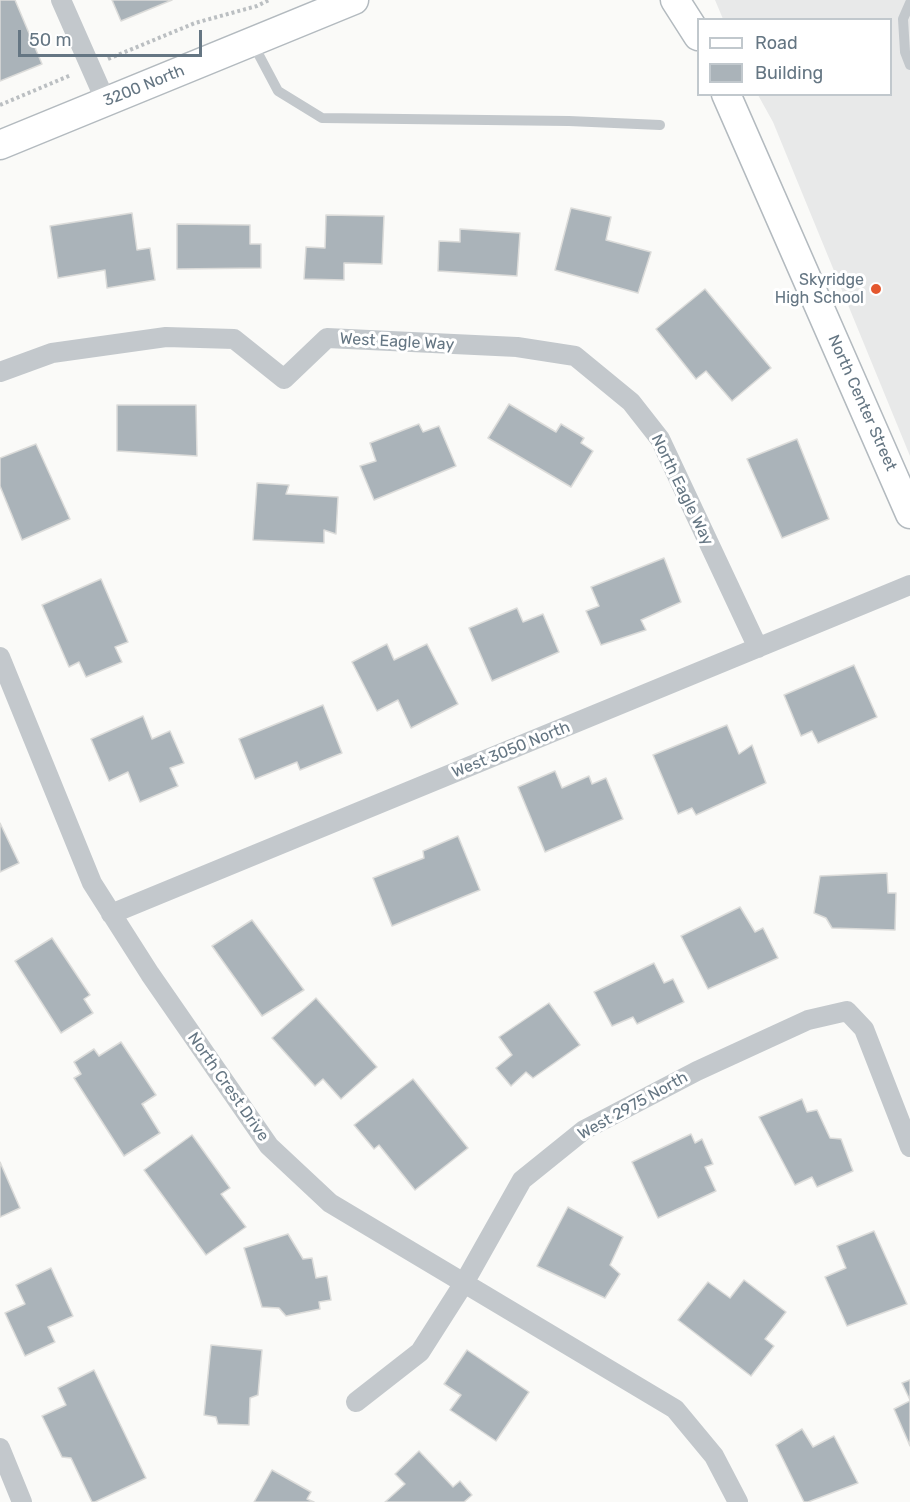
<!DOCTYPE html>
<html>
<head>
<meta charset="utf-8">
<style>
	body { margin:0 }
	#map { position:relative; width:910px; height:1502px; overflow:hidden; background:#fafaf8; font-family:Rubik,sans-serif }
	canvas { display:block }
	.legend { position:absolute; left:697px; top:18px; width:195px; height:78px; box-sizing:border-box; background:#fff; border:2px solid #c1c8cd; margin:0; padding:8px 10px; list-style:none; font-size:18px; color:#657683 }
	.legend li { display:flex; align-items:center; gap:12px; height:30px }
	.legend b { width:30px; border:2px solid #c1c8cd }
	.scale { position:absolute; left:18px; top:30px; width:184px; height:27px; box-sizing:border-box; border:3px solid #657683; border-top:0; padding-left:8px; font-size:18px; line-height:21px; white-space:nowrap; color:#657683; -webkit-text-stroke:4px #fff; paint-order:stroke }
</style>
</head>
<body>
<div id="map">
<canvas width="910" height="1502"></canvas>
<ul class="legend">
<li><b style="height:8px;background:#fff"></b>Road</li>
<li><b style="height:16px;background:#aab3b9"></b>Building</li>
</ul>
<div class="scale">50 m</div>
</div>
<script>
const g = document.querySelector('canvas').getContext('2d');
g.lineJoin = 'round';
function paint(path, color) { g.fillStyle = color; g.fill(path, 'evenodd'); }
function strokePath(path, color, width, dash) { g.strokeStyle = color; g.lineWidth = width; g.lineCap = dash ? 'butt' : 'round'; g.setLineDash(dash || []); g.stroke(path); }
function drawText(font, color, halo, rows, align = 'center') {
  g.font = font + ' Rubik,sans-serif'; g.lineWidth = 6; g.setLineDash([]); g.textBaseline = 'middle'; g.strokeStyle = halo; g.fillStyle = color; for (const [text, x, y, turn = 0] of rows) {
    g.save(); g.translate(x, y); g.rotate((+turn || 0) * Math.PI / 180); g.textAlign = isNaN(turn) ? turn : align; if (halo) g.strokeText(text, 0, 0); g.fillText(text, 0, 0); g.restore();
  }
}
paint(new Path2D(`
	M715 0H910V456L773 122 758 95 890 94V20L723 19Z`), '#e8e9e9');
const building = new Path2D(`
	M0 0H15L42 64 0 81Z
	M112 0H172L121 21Z
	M571 208 611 217 606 240 651 252 638 293 555 270Z
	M132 213 137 250 150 248 155 280 107 288 105 270 58 278 50 226Z
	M326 215 384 216 382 264 344 263V280L304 279 306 247 325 248Z
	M177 224 250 225V244H261V268L177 269Z
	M460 229 520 233 517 276 438 271 439 241 460 242Z
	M705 289 771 368 732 401 706 371 696 379 656 329Z
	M509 404 556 432 561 424 584 438 581 443 593 451 571 487 488 438Z
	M117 405H196L197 456 117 451Z
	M419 424 423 432 439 426 456 466 374 500 360 466 376 461 370 443Z
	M797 439 829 519 782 538 747 459Z
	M36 444 70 519 22 540 0 486V458Z
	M257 483 289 485 286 494 338 497 336 534 324 530V543L253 540Z
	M664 558 681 602 641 620 646 630 601 645 586 611 599 606 591 587Z
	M101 579 128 642 115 647 122 662 86 677 79 662 69 667 42 605Z
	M517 608 523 622 543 614 559 652 492 681 469 628Z
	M387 644 394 660 427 644 458 704 411 728 398 700 377 711 352 662Z
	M854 665 877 717 818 743 812 731 801 736 784 695Z
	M323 705 342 753 300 770 297 762 255 779 239 739Z
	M143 716 152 739 170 731 184 763 170 768 178 786 140 802 128 772 109 781 91 739Z
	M727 725 739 754 752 745 766 783 696 815 692 808 678 814 653 755Z
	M555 771 562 788 589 776 592 784 606 778 623 819 545 852 518 787Z
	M0 823 19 863 0 872Z
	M458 836 480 890 392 926 373 878 424 858 423 851Z
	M887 873 888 893H896L895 930 832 928 826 918 814 913 820 876Z
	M740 907 755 932 763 928 778 958 708 989 681 936Z
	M252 920 304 990 262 1016 212 946Z
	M52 938 90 995 84 999 93 1013 61 1033 15 961Z
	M654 963 664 983 673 979 684 1002 637 1024 633 1017 612 1026 594 992Z
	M316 998 377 1067 341 1099 323 1079 315 1086 272 1038Z
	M549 1003 580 1045 533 1078 526 1072 511 1086 496 1068 512 1055 499 1037Z
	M121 1042 156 1095 142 1104 160 1133 124 1156 74 1078 81 1074 74 1062 94 1049 99 1056Z
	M413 1079 468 1148 415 1190 379 1145 374 1149 354 1125Z
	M802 1099 807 1112 817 1110 830 1138 841 1139 853 1171 817 1187 812 1177 795 1185 759 1117Z
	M691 1134 695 1143 702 1139 713 1164 705 1167 716 1191 658 1218 632 1162Z
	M192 1135 230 1188 221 1194 246 1227 206 1255 144 1170Z
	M0 1162 20 1208 0 1217Z
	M568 1207 623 1237 610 1265 620 1274 605 1298 537 1266Z
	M874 1231 907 1304 847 1326 825 1277 846 1268 837 1246Z
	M288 1234 303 1259 312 1258 316 1278 327 1276 331 1300 319 1302 320 1309 286 1316 279 1308 262 1307 244 1248Z
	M51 1268 73 1316 48 1327 55 1342 25 1356 5 1313 25 1304 16 1285Z
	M744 1280 786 1312 765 1339 774 1346 751 1376 678 1320 708 1282 730 1298Z
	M211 1345 262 1350 258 1395 250 1398 249 1425 218 1424 216 1417 204 1415Z
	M467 1350 529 1392 496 1441 450 1410 461 1395 444 1384Z
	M94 1370 146 1478 95 1502H92L71 1458 62 1457 42 1416 66 1405 58 1388Z
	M910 1380V1400L902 1383Z
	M910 1401V1446L894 1409Z
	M802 1429 813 1447 834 1436 858 1483 808 1502H804L776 1445Z
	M419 1451 453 1487 460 1481 472 1495 464 1502H385L405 1484 395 1474Z
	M272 1470 311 1492 307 1499 314 1502H254Z`);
paint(building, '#aab3b9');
strokePath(building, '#dcdcda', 1.5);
const secondary = new Path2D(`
	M675 0 698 36
	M726 94 910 514
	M0 145 354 0`);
strokePath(secondary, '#b3babf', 31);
strokePath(new Path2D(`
	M108 59 195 23 257 6 269 0
	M0 105 71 75`), '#bbbfc2', 4, [3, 3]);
strokePath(new Path2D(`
	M910 3 903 19 905 52 910 65
	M252 42 278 91 322 118 569 121 660 125`), '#c3c8cc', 10);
strokePath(new Path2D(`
	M61 0 106 102
	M0 372 52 353 166 337 234 339 284 379 327 338 517 347 575 356 631 402 660 439 758 648
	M0 657 92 883 150 974 269 1146 330 1203 675 1409 714 1456 738 1502
	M111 914 910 585
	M356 1402 420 1352 464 1283 522 1180 584 1130 697 1071 808 1020 847 1011 864 1029 910 1147
	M0 1448 22 1502`), '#c3c8cc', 20);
strokePath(secondary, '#fff', 28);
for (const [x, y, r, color] of [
	[876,289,6,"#e4572e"]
]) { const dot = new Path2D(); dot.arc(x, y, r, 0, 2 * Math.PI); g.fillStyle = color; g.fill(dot); strokePath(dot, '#fff', 2); }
drawText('16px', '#657683', '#fff', [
	["3200 North",144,86,-22],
	["West Eagle Way",397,342,3],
	["North Center Street",862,403,66],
	["North Eagle Way",682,490,64],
	["West 3050 North",511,750,-22],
	["North Crest Drive",228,1087,55],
	["West 2975 North",633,1106,-29]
]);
drawText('16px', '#657683', '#fff', [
	["Skyridge",864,280],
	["High School",864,298]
], 'right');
</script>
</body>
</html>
